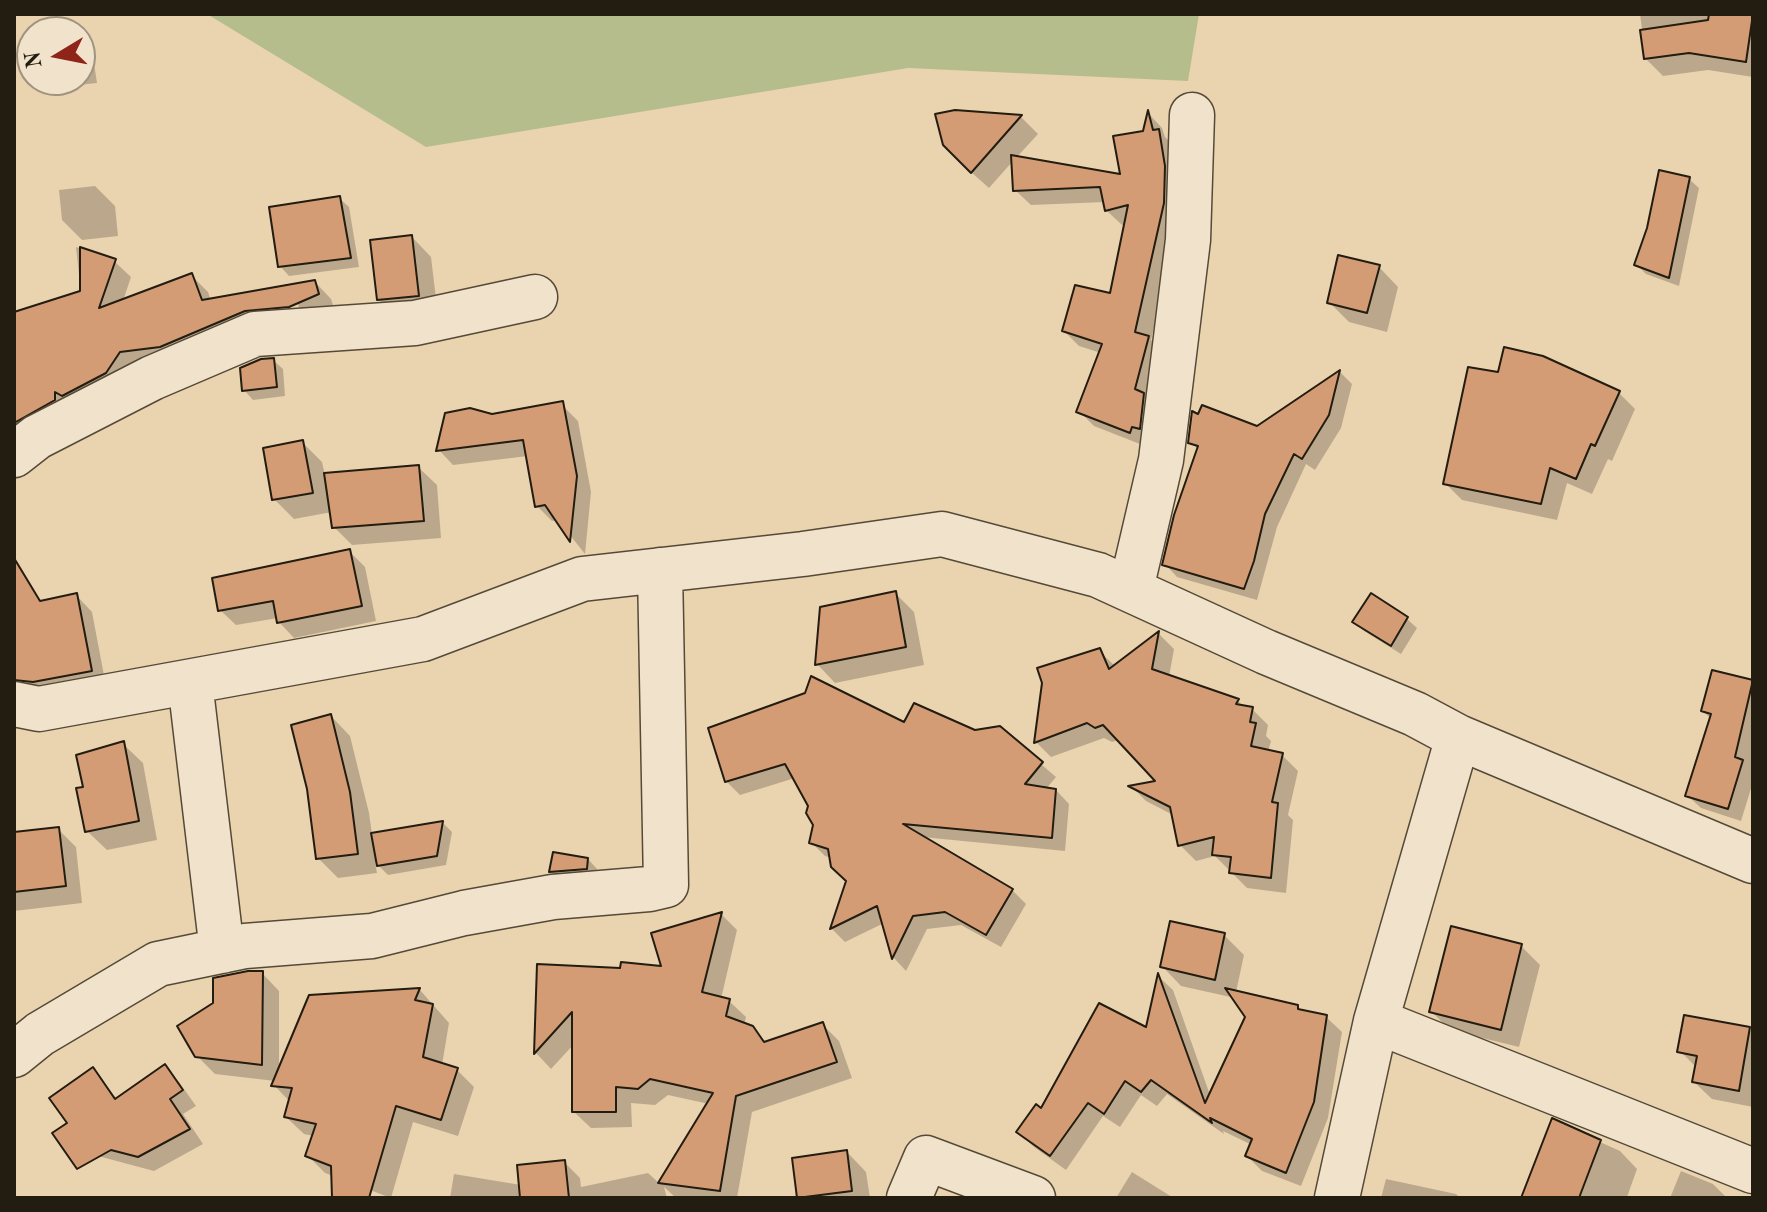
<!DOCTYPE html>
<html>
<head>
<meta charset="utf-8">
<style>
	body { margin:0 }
	#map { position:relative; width:1767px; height:1212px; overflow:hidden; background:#ead3af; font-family:"Old Standard TT",serif }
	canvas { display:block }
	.frame { position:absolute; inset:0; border:16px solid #231c11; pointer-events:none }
	.north { position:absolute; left:16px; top:16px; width:80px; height:80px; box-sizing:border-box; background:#f1e2cb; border:2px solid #9f9381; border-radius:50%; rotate:260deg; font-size:22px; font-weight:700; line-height:32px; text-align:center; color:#231c11 }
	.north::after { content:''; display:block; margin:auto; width:28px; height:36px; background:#8f2418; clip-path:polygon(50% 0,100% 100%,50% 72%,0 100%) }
</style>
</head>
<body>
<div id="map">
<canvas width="1767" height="1212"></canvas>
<div class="frame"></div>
<div class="north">N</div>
</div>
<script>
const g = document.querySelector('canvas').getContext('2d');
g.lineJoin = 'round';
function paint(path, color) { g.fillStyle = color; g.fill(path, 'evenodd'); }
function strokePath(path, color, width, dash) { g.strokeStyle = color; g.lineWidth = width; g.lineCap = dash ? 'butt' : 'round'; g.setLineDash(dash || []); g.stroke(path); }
paint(new Path2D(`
	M207 14H1199L1188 81 908 68 426 147Z`), '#b5bd8c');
paint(new Path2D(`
	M1640 14H1753V77L1708 70 1663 76 1646 59Z
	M81 28 90 37 97 83 69 86 63 80H80V32L53 31Z
	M955 112 1021 117 1038 134 1016 158 1122 177 1145 133 1149 114 1162 128 1165 137 1174 146 1179 219 1151 340 1163 352 1145 446 1094 426 1079 411 1101 353 1079 346 1064 331 1111 296 1126 224 1122 225 1106 210 1105 202 1031 205 1015 190 1013 161 989 188 961 163Z
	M1689 179 1699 188 1679 286 1646 274 1636 264Z
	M95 186 115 206 118 236 82 240 62 220 59 190Z
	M339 198 349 207 359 267 289 276 280 266Z
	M412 237 431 257 438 315 399 319 379 300Z
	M76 247 114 261 131 277 123 301 191 275 208 292 211 301 315 282 331 299 335 311 14 447V314L81 293ZM298 304 299 308 271 310V308L281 305Z
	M1379 267 1398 287 1387 332 1349 322 1329 302Z
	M273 360 283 369 285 396 253 400 244 390Z
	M1340 372 1352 384 1341 428 1315 470 1306 464 1277 527 1257 600 1177 577 1165 564 1199 450 1190 442 1257 428Z
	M1619 393 1635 409 1612 461 1608 459 1592 494 1567 483 1557 520 1462 500 1445 483Z
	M563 406 578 421 591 492 585 554 558 520 552 521 537 506 528 456 453 465 439 450 492 416Z
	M302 442 322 462 325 475 419 468 437 485 441 538 352 545 334 527 332 512 294 519 274 499Z
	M349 551 365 567 376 621 294 638 279 622 278 618 236 625 220 610Z
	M895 593 914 612 924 665 835 683 817 664Z
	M76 595 92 612 106 686 14 699V608Z
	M1371 596 1407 619 1417 628 1401 654 1364 631 1355 622Z
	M1159 634 1174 649 1169 677 1237 700 1245 708 1252 709 1268 725 1266 736 1271 741 1268 752 1282 755 1298 771 1288 815 1293 820 1286 893 1247 888 1215 856 1196 861 1180 845 1173 815 1146 801 1132 787 1159 783 1119 740 1112 742 1104 738 1051 757 1036 742 1099 651 1115 666Z
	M1713 673 1753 682V782L1741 821 1701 808 1687 795 1711 719 1703 711Z
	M331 716 350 736 369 813 372 834 443 823 452 832 446 865 388 875 375 862 377 873 338 878 318 858 309 788Z
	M904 724 975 732 999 728 1056 777 1046 789 1056 790 1069 804 1065 851 922 837 1012 890 1026 904 1001 947 961 925 927 929 906 971 894 958 884 923 845 942 832 929 848 880 832 858 825 856 811 842 815 825 810 806 795 778 740 795 726 781Z
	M123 744 143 763 157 840 107 850 87 831 85 788Z
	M58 829 76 847 82 903 14 911V834Z
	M588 859 597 869 596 878 561 881 551 872Z
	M721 914 737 930 721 999 729 1001 746 1017 744 1025 752 1028 767 1043 823 1025 839 1041 852 1078 752 1112 737 1198H676L664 1187 667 1198H450L454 1174 521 1185 564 1162 580 1178 581 1187 648 1173 660 1184 709 1104 668 1095 655 1105 631 1103 632 1127 591 1128 574 1112V1044L551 1069 536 1053 539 966 622 970 663 968Z
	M1224 935 1244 955 1236 992 1297 1007 1302 1012 1326 1017 1342 1032 1328 1118 1301 1186 1262 1171 1247 1156 1252 1145 1223 1131 1224 1134 1167 1094 1157 1106 1141 1095 1120 1127 1103 1116 1066 1170 1034 1147 1019 1132 1042 1111 1148 1030 1159 977 1173 990 1210 1095 1247 1017 1235 998 1181 986 1162 966Z
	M1521 946 1540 965 1519 1047 1450 1030 1431 1011Z
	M262 973 279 991V1073L311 997 420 990 449 1023 442 1065 457 1070 474 1087 458 1136 413 1122 391 1198 325 1173 308 1156 314 1136 304 1134 286 1117 290 1102 274 1085 275 1081 215 1074 197 1056Z
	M1749 1029 1753 1033V1107L1712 1099 1694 1082 1697 1068 1680 1051Z
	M165 1067 179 1082 196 1106 183 1114 203 1144 154 1171 68 1148 69 1123 93 1070 117 1099Z
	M1553 1121 1620 1151 1637 1169 1627 1197 1630 1198H1524Z
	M847 1152 866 1172 870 1198 799 1197Z
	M1681 1171 1713 1184 1727 1198H1670Z
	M1132 1172 1172 1197 1173 1198H1116Z
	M1386 1179 1456 1194 1460 1198H1381Z`), '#0003');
const building = new Path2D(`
	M1709 14H1753L1746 62 1689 53 1644 59 1640 30 1708 20Z
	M955 110 1022 115 971 173 943 145 935 114Z
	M1148 110 1153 130 1159 129 1165 166 1164 203 1135 332 1149 336 1135 389 1144 393 1140 429 1132 427 1130 433 1076 412 1102 344 1062 331 1075 285 1110 293 1128 205 1105 211 1100 187 1013 191 1011 155 1120 174 1113 136 1143 131Z
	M1659 170 1690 177 1669 278 1634 265 1647 228Z
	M340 196 351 258 278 267 269 207Z
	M412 235 419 296 377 300 370 240Z
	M80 247 116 259 99 308 192 273 202 300 315 280 319 294 289 307 245 311 160 347 120 352 106 373 62 396 55 392V400L14 423V312L80 291Z
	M1338 255 1380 265 1367 313 1327 303Z
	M1504 347 1543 356 1620 391 1595 446 1591 444 1576 479 1550 468 1541 504 1443 484 1468 367 1498 372Z
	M274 358 277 387 242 391 240 368 261 359Z
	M1340 370 1329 415 1302 459 1294 454 1265 514 1254 561 1244 589 1162 565 1174 515 1198 446 1188 443 1192 411 1198 414 1202 405 1257 426Z
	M563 401 577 476 570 542 545 505 535 507 523 440 436 451 445 413 470 408 492 414Z
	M303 440 313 493 272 500 263 448Z
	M419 465 424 521 332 528 324 473Z
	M350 549 362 606 277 623 273 601 218 611 212 578Z
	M14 558 40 601 77 593 92 671 33 682 14 680Z
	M896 591 906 647 815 665 820 607Z
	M1371 593 1408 617 1391 646 1352 622Z
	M1159 631 1152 669 1239 699 1236 704 1253 707 1250 722 1256 723 1251 746 1283 753 1272 802 1278 803 1271 878 1229 873 1231 857 1212 855 1214 837 1178 846 1170 807 1128 786 1155 781 1103 725 1095 728 1087 723 1034 743 1042 683 1037 668 1100 648 1109 669Z
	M1712 670 1753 680 1735 757 1743 760 1728 809 1685 796 1711 714 1701 711Z
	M811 676 904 722 914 703 975 730 1000 726 1043 762 1025 784 1056 789 1052 838 903 824 1013 889 986 935 945 912 913 916 892 959 877 906 830 929 846 881 831 867 828 849 809 843 813 825 806 813 808 806 785 764 725 782 708 728 805 693Z
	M331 714 350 792 358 854 316 859 307 789 291 725Z
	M124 741 139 821 85 832 76 788 83 787 76 755Z
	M443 821 437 856 377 866 371 833Z
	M59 827 66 886 14 892V832Z
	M553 852 588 858 587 869 549 872Z
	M722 912 702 992 730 999 726 1016 753 1026 764 1042 823 1022 837 1062 736 1096 720 1191 658 1183 713 1093 650 1079 638 1089 616 1087V1112H572V1012L534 1054 537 964 620 968 621 962 661 966 651 933Z
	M1170 921 1225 933 1215 980 1160 967Z
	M1451 926 1522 944 1501 1030 1429 1012Z
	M248 971H263L262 1065 195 1057 177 1026 213 1003V978Z
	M1158 973 1205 1103 1245 1017 1225 988 1298 1005V1009L1327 1015 1314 1102 1286 1173 1245 1156 1252 1139 1210 1118 1212 1123 1151 1080 1141 1092 1125 1081 1104 1114 1088 1103 1050 1156 1016 1132 1036 1104 1041 1108 1099 1003 1146 1027Z
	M420 988 415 1000 433 1004 423 1057 458 1068 441 1120 396 1106 369 1198H332L331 1166 305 1156 316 1124 284 1117 292 1088 271 1086 309 995Z
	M1684 1015 1750 1027 1739 1091 1692 1082 1697 1056 1677 1052Z
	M165 1064 183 1090 170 1099 190 1129 138 1157 111 1150 77 1169 52 1133 67 1123 49 1098 93 1067 115 1099Z
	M1552 1118 1601 1140 1579 1198H1521Z
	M847 1150 852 1191 797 1198 792 1158Z
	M565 1160 569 1198H520L517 1165Z`);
paint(building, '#d39c74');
strokePath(building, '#231c11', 2);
const minor = new Path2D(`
	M14 455 37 437 152 378 255 334 415 323 535 297
	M1131 589 1161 460 1188 240 1192 115
	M190 682 222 951
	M14 704 39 709 423 639 582 579 803 554 942 534 1098 575 1266 652 1415 714 1458 737 1753 861
	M1376 1021 1753 1171
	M14 1055 40 1034 158 964 245 946 372 936 464 913 553 897 649 889 666 885 660 570
	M909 1198 926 1158 1033 1198
	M1337 1198 1376 1021 1458 737`);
strokePath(minor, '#554a38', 47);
strokePath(minor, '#f1e2cb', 44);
</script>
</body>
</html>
